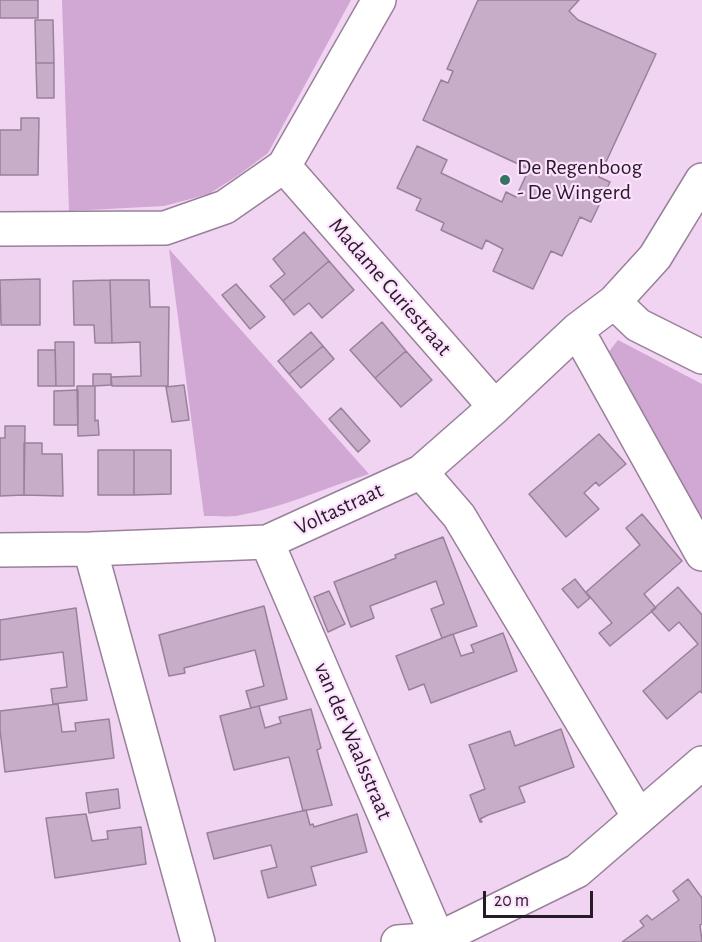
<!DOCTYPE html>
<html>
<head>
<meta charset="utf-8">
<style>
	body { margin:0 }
	#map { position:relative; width:702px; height:942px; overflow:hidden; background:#f0d4f1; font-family:"Alegreya Sans",sans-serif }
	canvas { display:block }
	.scale { position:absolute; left:483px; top:891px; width:110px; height:27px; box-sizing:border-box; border:3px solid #261c26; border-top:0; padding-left:8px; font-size:18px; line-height:21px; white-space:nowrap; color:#261c26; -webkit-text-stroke:4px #fde1ff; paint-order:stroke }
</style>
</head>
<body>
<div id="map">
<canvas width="702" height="942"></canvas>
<div class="scale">20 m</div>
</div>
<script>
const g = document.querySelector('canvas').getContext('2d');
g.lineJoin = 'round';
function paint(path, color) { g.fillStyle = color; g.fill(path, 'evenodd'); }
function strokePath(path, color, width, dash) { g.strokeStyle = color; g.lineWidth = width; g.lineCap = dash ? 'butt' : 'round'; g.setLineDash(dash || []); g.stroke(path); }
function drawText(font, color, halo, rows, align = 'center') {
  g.font = font + ' "Alegreya Sans",sans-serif'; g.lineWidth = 4.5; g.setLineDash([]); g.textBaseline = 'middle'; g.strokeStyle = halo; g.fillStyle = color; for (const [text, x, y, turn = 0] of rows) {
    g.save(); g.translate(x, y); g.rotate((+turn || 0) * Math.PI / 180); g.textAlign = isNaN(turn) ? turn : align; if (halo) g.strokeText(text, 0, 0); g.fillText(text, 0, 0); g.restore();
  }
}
paint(new Path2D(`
	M62 0H351L268 153 240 174 209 194 164 206 69 211Z
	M169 249 369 474C325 488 282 508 236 516 226 517 214 516 204 516Z
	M618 340 702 384V536L607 354Z`), '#d1a7d4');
const building = new Path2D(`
	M0 0H38V18H0Z
	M478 0H579L569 11 578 20 656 54 599 177 610 182 591 222 580 217 562 256 551 251 533 289 493 271 503 249 486 240 482 249 441 230 444 223 416 210 421 199 397 188 417 146 447 160 441 173 502 202 506 192 516 197 529 169 423 120 441 80 448 83 453 71 447 69Z
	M35 20H53L54 63H36Z
	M36 63H54V98H37Z
	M21 118H39L38 175H0V130H21Z
	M304 232 329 261 283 301 270 286 285 274 273 259Z
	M329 261 354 290 322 318 309 303 294 315 283 301Z
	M40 279V325H1L0 280Z
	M110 280H149L150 307H169L168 386H112L111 377 141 376 140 342 112 343Z
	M110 280 112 343H95L94 325H74L73 281Z
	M236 284 265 317 250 329 222 295Z
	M382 322 406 351 375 378 350 350Z
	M311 332 323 346 289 374 278 361Z
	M55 342H74V386H56Z
	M323 346 334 359 301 388 289 374Z
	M38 350H55L56 386H38Z
	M406 351 432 380 401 407 375 378Z
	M93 374H111V385L93 386Z
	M184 385 189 420 172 422 166 387Z
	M77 386H95V421L98 420 99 435 78 436Z
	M78 390V425H54V391Z
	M341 408 370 441 358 452 329 419Z
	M5 426H25L24 495 0 496V438H5Z
	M599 434 626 464 599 486 596 482 584 493 599 509 566 537 529 494Z
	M24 443H42V454H62L63 496 24 495Z
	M98 450H134V495H98Z
	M134 450H171V494L134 495Z
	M642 514 682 561 644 594 656 608 610 646 599 633 612 623 586 592 640 545 626 528Z
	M443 537 477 626 442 638 431 609 444 604 436 581 370 606 374 618 351 627 334 582 396 558 395 555Z
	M575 579 590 598 578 608 562 589Z
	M678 587 702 615V693L700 691 667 719 643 691 698 644 679 622 669 631 651 611Z
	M329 591 345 624 328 632 314 597Z
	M264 606 287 699 251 708 246 691 264 686 255 650 184 668 185 673 169 676 159 635Z
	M76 608 87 700 53 704 51 689 67 687 63 652 0 660V620Z
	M503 633 517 671 431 703 424 684 409 690 396 656 453 634 461 656 474 652 471 645Z
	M58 704 62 732 76 731 75 723 109 719 114 758 5 772 0 730V711Z
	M259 706 265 728 281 723 279 717 311 709 321 748 317 750 332 805 303 811 289 757 234 770 220 716Z
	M561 729 574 767 519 787 525 802 488 815 480 819 482 822H480L470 795 485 789 469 745 510 731 515 746Z
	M118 789 120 808 89 813 86 793Z
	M306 810 310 825 313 824 314 827 357 814 367 852 311 867 316 885 268 898 261 871 277 867 271 845 214 859 207 833Z
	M86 814 92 841 108 839 107 831 141 827 146 864 55 878 46 818Z
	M688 879 702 898V924L700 925 702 942H622L644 926 640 921 647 915 652 920 679 900 673 891Z`);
paint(building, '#c8adc9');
strokePath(building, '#99809b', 1.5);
const minor = new Path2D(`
	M284 166 495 407
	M0 229 165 228 225 207 284 166 379 0
	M614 302 638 325 702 357
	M577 330 702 554
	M421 472 459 516 639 817
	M267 542 438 939
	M90 549 198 942
	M0 550 90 549 267 542 421 472 495 407 577 330 614 302 655 257 702 180
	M398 942 438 939 577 871 702 763`);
strokePath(minor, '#99809a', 36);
strokePath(minor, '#fff', 33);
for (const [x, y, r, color] of [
	[505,180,6,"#327363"]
]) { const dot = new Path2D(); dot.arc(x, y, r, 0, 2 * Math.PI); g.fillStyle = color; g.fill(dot); strokePath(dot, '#fde1ff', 2); }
drawText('22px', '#261c26', '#fde1ff', [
	["De Regenboog",517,167],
	["- De Wingerd",517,192]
], 'left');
drawText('22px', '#261c26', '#fde1ff', [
	["Madame Curiestraat",390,287,49],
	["Voltastraat",339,509,-25],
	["van der Waalsstraat",353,741,67]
]);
</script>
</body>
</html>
